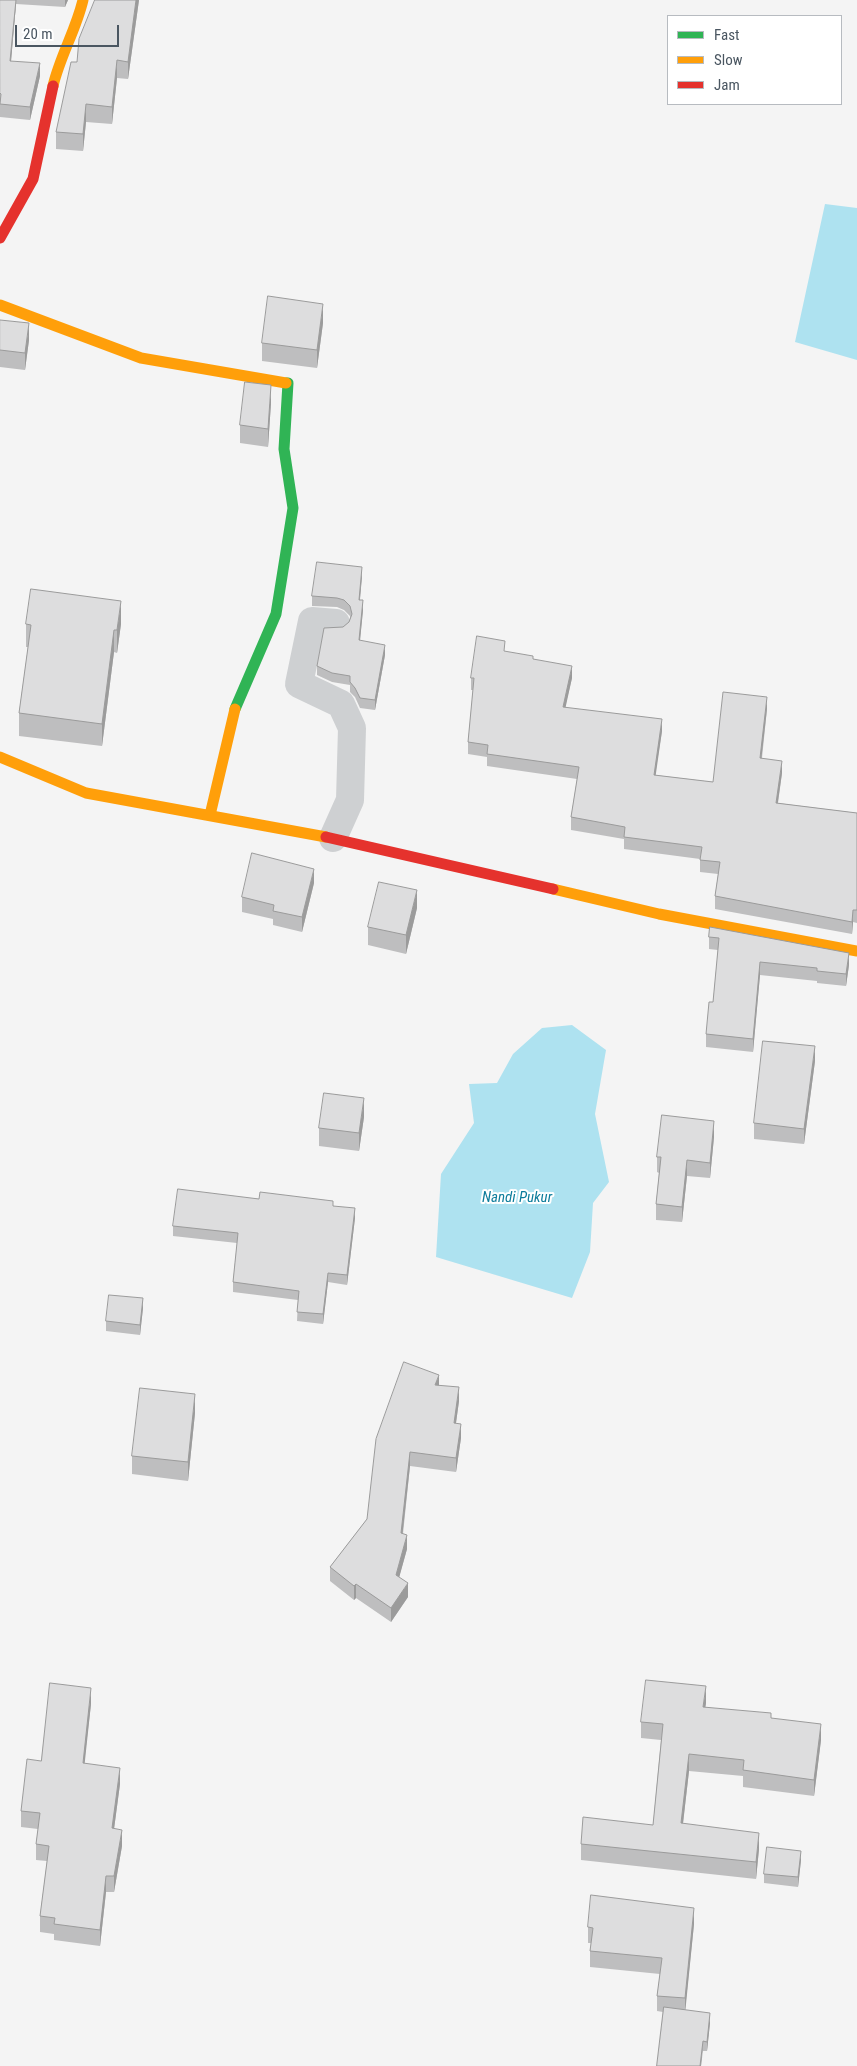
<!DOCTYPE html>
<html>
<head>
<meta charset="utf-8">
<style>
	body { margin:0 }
	#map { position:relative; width:857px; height:2066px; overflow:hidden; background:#f4f4f4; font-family:"Roboto Condensed",sans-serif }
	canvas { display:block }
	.legend { position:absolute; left:667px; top:15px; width:175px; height:90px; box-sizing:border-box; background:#fff; border:1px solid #b7bbc0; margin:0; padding:6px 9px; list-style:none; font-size:15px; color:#4a5661 }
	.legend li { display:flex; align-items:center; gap:10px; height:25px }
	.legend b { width:25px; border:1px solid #b7bbc0 }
	.scale { position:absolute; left:15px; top:25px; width:104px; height:22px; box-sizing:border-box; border:2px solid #4a5661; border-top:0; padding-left:6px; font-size:15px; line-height:18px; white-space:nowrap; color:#4a5661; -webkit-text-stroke:4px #fff; paint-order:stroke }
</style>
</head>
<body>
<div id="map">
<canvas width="857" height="2066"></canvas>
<ul class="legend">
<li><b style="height:6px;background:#30b455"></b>Fast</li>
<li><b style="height:6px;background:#ff9f0a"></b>Slow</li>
<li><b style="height:6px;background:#e5322d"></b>Jam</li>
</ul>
<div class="scale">20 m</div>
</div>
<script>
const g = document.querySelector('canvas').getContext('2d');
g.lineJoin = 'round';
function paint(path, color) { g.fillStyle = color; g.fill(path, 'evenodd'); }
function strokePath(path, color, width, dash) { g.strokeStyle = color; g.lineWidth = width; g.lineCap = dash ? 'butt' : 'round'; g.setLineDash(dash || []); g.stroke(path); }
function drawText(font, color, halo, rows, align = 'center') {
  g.font = font + ' "Roboto Condensed",sans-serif'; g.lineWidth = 4; g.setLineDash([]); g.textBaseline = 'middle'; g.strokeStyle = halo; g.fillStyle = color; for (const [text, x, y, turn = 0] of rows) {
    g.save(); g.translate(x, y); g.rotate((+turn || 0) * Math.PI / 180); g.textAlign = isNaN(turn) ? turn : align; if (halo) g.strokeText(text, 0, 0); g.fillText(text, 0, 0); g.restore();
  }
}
paint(new Path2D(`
	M825 204 857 208V360L795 342Z
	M572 1025 606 1050 595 1114 609 1182 593 1203 590 1252 572 1298 436 1257 441 1174 474 1123 469 1084 497 1083 513 1054 542 1028Z`), '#aee2f0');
strokePath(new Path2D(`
	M333 838 350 800 352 728 341 704 299 684 312 621 336 623`), '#ced0d2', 28);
strokePath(new Path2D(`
	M235 709 276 614 293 508 284 449 288 383H286`), '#30b455', 11);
strokePath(new Path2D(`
	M53 86C60 56 76 30 83 0
	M0 305 141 358 286 383
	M0 757 86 793 326 837
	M210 815 235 709
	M553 889 659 914 857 951`), '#ff9f0a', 11);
strokePath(new Path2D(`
	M0 238 33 179 53 86
	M326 837 553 889`), '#e5322d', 11);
paint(new Path2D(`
	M0 0H68L65 7 16 4 11 61 40 76 30 120 0 117Z
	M139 0 128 79 117 78 112 124 86 122 83 151 56 149V132L77 62Z
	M0 320 29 340 25 370 0 367Z
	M323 323 317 368 262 361V343Z
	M271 403 268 447 240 443V425Z
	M362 576 360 600 363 610 360 641 385 655 375 710 360 708 355 697 350 692V685L332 682 317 675V666L343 627 349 622 350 618V616L344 610 337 607 312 606V596Z
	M26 624H121L117 653 114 652 102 746 19 736V713L28 647H26Z
	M505 652 533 659 572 678 565 707 662 731 655 775 713 782 767 709 762 758 782 773 778 803 857 813V923L853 922 852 934 715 909V896L718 874 700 872V859L624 849V839L571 830V817L577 779 487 766V757L468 754V742L473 690H471V678Z
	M314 883 302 932 273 925V919L242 912V897Z
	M417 908 406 954 368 945V927Z
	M710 927 849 965 846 986 817 983V981L760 975 753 1052 706 1047V1034L713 1002 718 950 709 949V937Z
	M815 1061 804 1144 754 1139V1123Z
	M364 1117 359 1151 319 1146V1128Z
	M714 1137 710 1178 687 1176 682 1222 656 1220V1204L659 1173 657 1172V1157Z
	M259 1199 333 1206 355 1218 347 1285 328 1282 323 1324 297 1321 298 1300 233 1292V1282L237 1243 173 1236V1226Z
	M143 1308 140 1335 106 1331V1321Z
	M439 1385 459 1401 456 1423 461 1438 456 1472 410 1466 403 1534 407 1549 399 1577 408 1597 391 1622 356 1598 354 1600 330 1581V1567L367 1519Z
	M195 1413 188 1481 132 1474V1456Z
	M706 1703 705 1707 771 1718 821 1740 814 1796 743 1787V1776L689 1771 683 1824 759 1849 756 1879 581 1860V1844L653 1825 661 1740 641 1738V1722Z
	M91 1704 84 1763 120 1784 114 1829 122 1846 114 1892H106L100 1946 54 1940V1934L40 1932V1916L47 1861 36 1860V1844L38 1829 21 1827V1811L41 1761Z
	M801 1860 798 1887 764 1883V1874Z
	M694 1924 685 2010 710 2023 707 2051H703L701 2066H657L663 2012 657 2011V1996L660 1974 590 1967V1951L591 1943H588V1927Z`), '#bebebf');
paint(new Path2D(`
	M16 0V4L10 73V61Z
	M65 0H68L65 7Z
	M136 0H139L128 79V62Z
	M117 60V78L112 124V107Z
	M40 63V76L30 120V107Z
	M86 104V122L83 151V134Z
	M323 304V323L317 368V350Z
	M29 323V340L25 370V353Z
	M271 385V403L268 447V429Z
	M362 567V576L359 609V600Z
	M363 600V610L359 650V640Z
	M121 601V624L117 653V630Z
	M114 630V652L102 746V724Z
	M385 645V655L375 710V700Z
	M572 666V678L563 719V707Z
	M767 697V709L760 770V758Z
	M662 719V731L654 787V775Z
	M782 761V773L776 815V803Z
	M314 869V883L302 932V917Z
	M417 890V908L406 954V935Z
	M853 910V922L852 934V922Z
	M849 953V965L846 986V974Z
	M760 962V975L753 1052V1039Z
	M815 1046V1061L804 1144V1129Z
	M364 1098V1117L359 1151V1133Z
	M714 1121V1137L710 1178V1163Z
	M687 1160V1176L682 1222V1207Z
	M355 1208V1218L347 1285V1275Z
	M328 1273V1282L323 1324V1314Z
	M143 1298V1308L140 1335V1325Z
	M439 1375V1389L435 1385Z
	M459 1387V1401L454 1437V1423Z
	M195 1394V1413L188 1481V1462Z
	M461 1424V1438L456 1472V1458Z
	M410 1452V1466L401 1547V1533Z
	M407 1535V1549L396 1589V1575Z
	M408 1583V1597L391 1622V1608Z
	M356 1584V1598L354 1600V1586Z
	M706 1686V1703L703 1723V1707Z
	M91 1688V1704L83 1779V1763Z
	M821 1724V1740L814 1796V1780Z
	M689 1754V1771L681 1840V1823Z
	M120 1768V1784L112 1844V1828Z
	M122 1830V1846L114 1892V1876Z
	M759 1833V1849L756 1879V1862Z
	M801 1851V1860L798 1887V1877Z
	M106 1876V1892L100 1946V1930Z
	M694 1908V1924L685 2014V1998Z
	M710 2013V2023L707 2051V2042Z
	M703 2041 701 2066H700Z`), '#9b9b9b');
const building = new Path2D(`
	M0 0H16L10 61 40 63 30 107 0 104 1 94 0 93Z
	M95 0H136L128 62 117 60 112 107 86 104 83 134 56 132 71 62H77L79 39Z
	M268 296 323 304 317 350 262 343Z
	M0 320 29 323 25 353 0 350Z
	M245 382 271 385 268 429 240 425Z
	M317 562 362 567 359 600H363L359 640 385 645 375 700 360 698 355 688 350 682V676L332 673 317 666 324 628 343 627 349 622 352 614 350 606 344 600 337 598 312 596Z
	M31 589 121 601 117 630H114L102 724 19 713 31 625 26 624Z
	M477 636 505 641 504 651 533 656V659L572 666 563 707 662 719 654 775 713 782 723 692 767 697 760 758 782 761 776 803 857 813V910H853L852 922 715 896 720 862 700 860 702 847 624 837 625 827 571 817 579 767 487 754 488 745 468 742 474 678H471Z
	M252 853 314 869 302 917 273 911 274 905 242 897Z
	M379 882 417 890 406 935 368 927Z
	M710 927 849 953 846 974 817 971V968L760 962 753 1039 706 1034 709 1002H713L719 938 709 937Z
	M763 1041 815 1046 804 1129 754 1123Z
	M324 1093 364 1098 359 1133 319 1128Z
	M662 1115 714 1121 710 1163 687 1160 682 1207 656 1204 661 1157H657Z
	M178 1189 259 1199 260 1192 333 1201V1206L355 1208 347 1275 328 1273 323 1314 297 1312 299 1291 233 1282 238 1233 173 1226Z
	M109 1295 143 1298 140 1325 106 1321Z
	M404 1362 439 1375 435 1385 459 1387 454 1423 461 1424 456 1458 410 1452 401 1533 407 1535 396 1575 408 1583 391 1608 356 1584 354 1586 330 1567 367 1519 376 1439Z
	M140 1388 195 1394 188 1462 132 1456Z
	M646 1680 706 1686 703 1707 771 1713V1718L821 1724 814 1780 743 1770 744 1760 689 1754 681 1823 759 1833 756 1862 581 1844 583 1817 653 1825 663 1724 641 1722Z
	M50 1683 91 1688 83 1763 120 1768 112 1828 122 1830 114 1876H106L100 1930 54 1924 55 1918 40 1916 49 1846 36 1844 40 1813 21 1811 27 1759 41 1761Z
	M767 1847 801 1851 798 1877 764 1874Z
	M591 1895 694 1908 685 1998 657 1996 662 1958 590 1951 593 1928 588 1927Z
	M664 2007 710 2013 707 2042 703 2041 700 2066H657Z`);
paint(building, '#ddddde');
strokePath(building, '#9b9b9b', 1);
drawText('italic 15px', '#0c7c9b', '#fff', [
	["Nandi Pukur",517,1198]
]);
</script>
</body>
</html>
